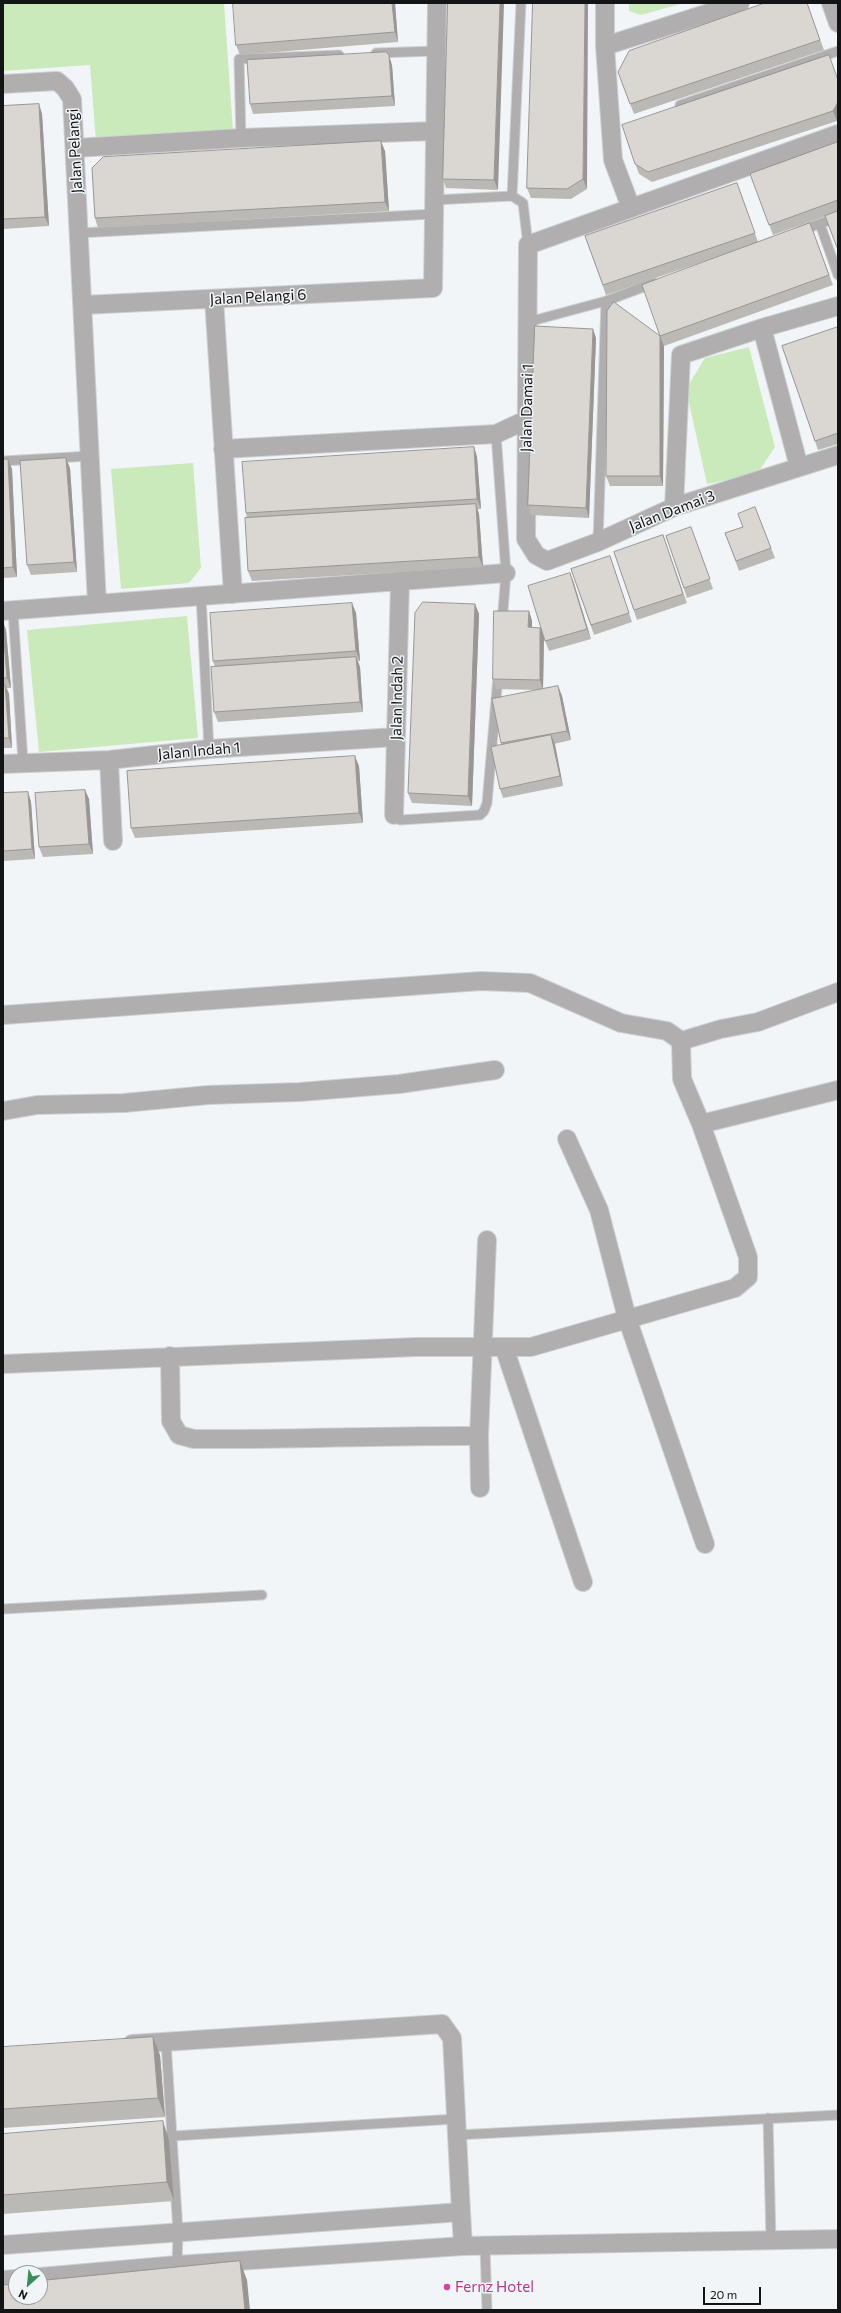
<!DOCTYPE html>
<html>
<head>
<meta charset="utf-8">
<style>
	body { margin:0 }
	#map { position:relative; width:841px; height:2313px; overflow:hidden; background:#f1f5f8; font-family:Commissioner,sans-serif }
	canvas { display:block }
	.frame { position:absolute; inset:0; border:4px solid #131415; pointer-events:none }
	.north { position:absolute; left:8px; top:2265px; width:40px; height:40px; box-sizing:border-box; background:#f1f5f8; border:1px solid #989b9d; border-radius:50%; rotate:207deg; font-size:11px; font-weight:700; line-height:16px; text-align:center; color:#131415 }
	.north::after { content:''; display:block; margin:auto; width:14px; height:18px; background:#398c5e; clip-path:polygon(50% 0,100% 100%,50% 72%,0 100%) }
	.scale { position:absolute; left:703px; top:2287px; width:58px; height:18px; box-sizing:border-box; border:2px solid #131415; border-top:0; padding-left:5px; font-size:12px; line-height:14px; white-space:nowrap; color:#131415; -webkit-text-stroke:3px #f1f5f8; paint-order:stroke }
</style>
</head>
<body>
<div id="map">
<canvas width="841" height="2313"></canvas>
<div class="frame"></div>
<div class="north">N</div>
<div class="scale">20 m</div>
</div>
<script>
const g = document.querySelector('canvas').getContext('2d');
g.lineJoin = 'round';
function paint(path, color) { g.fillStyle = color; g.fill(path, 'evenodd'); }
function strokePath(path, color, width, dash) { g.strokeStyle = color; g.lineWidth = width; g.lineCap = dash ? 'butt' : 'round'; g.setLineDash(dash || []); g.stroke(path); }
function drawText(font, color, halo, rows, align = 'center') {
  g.font = font + ' Commissioner,sans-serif'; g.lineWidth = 3; g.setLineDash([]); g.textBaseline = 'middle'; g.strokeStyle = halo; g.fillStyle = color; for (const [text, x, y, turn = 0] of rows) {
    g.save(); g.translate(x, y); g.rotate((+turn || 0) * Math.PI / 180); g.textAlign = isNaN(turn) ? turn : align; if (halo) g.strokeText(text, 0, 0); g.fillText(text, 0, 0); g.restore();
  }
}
paint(new Path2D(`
	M3 3H224L233 131 96 142 90 65 3 71Z
	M629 3H684L641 15 629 11Z
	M749 347 775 447 757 474 707 484 686 389 705 358Z
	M193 463 201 568 189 583 121 589 111 469Z
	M187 616 198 738 39 752 27 630Z`), '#cbeabb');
const service = new Path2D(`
	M376 53 436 51
	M680 105 838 51
	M241 138 239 59 339 55
	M512 196 521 3
	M434 200 512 196 523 203 528 245
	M820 224 838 275
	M800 231 838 217
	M79 233 434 214
	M528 322 606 301 654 283
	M496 434 506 573 502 623
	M3 461 90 456
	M598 542 606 301
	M201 596 209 749
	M13 611 23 762
	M394 815 400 820 480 815 484 811 487 803 498 677
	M3 1609 262 1595
	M166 2042 178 2232 177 2265
	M768 2118 771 2241
	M457 2135 838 2115
	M156 2137 456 2119
	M485 2246 487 2310`);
const minor = new Path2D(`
	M605 3V46L613 160 631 208
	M831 3 838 23
	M605 46 740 3
	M3 84 57 81 65 88 72 99 97 604
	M838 134 528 245 526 539 536 555 547 561 598 542 674 507 838 455
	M75 148 241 138 435 131
	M214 299 233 594
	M83 305 433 288 437 3
	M762 328 799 467
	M223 449 496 434 526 420
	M674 507 681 355 762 328 838 306
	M3 611 506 573
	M109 760 113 841
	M3 764 109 760 209 749 396 737
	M394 815 400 581
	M3 1015 481 981 530 983 621 1023 667 1031 681 1041 721 1029 758 1022 838 992
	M3 1111 37 1105 124 1103 208 1095 300 1092 399 1084 495 1070
	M701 1124 838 1090
	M567 1139 599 1210 627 1318 705 1544
	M504 1347 583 1582
	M170 1356 171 1421 179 1435 194 1439C289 1440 384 1435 479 1436
	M3 1364 416 1347H531L735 1288 748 1277V1257L701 1124 682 1079 681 1041
	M480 1488 479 1436 487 1240
	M132 2044 442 2024 452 2038 461 2212
	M3 2245 461 2212 463 2246
	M40 2277 177 2265 463 2246 838 2239
	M3 2280 16 2279`);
strokePath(service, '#cdd1d4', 11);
strokePath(minor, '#cdd1d4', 20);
strokePath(service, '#b0aeae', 9);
strokePath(minor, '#b0aeae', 18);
paint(new Path2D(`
	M395 3 398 42 240 55 236 45Z
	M448 3 498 190 446 188 443 179Z
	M533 3 587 189 571 199 531 198 527 188Z
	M807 3 824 50 634 114 618 72Z
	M392 65 395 106 253 114 250 104Z
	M838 80V119L837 121 652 182 639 174 622 125Z
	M39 104 42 114 49 226 4 229 3 226V106Z
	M838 142V250L826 216 773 235 750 174Z
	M385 151 389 211 98 228 95 218Z
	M737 183 758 242 810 223 833 285 664 346 663 344 664 346 663 486H610L606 476 660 336 746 247 606 295 585 236Z
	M838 327V444L818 450 782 346Z
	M593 329 596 338 589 518 531 515 528 505Z
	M474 447 477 457 481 509H477L479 514 483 567 252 581 248 571 247 518 246 513Z
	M3 460 12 469 17 577 3 578Z
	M70 468 77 572 31 575 27 565Z
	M755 507 775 558 739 571 725 533 742 527Z
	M691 527 713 589 687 598 666 536Z
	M663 535 687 603 637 620 614 552Z
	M610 556 632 622 594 635 571 569Z
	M570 573 591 639 549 651 544 638 543 689 558 686 562 696 571 740 554 744 563 786 503 798 500 789 501 745V743L538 690 496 689 493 679 529 611 532 621V627L540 628Z
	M352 603 356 613 360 661H358L360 667 363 712 218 722 214 712 215 667 213 661Z
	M475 604 479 614 472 806 412 803 408 793Z
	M3 622 6 630 11 688H7L9 694 12 748H3Z
	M359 766 363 823 135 838 131 828Z
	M85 790 89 799 93 854 43 857 39 847Z
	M28 792 31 802 35 859 3 861V793Z
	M3 2047 160 2055 165 2117 3 2128Z
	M3 2134 169 2140 174 2201 3 2214Z`), '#bbb9b5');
paint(new Path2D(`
	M392 3H395L398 42 395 32Z
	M500 3H504L498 190 494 180Z
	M585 3H588L587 189 583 179Z
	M389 55 392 65 395 106 392 96Z
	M838 102V119L837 121 833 111Z
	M39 104 42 114 49 226 45 217Z
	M381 141 385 151 389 211 385 202Z
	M593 329 596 338 589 518 586 508Z
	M660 336 664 346 663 486 660 476Z
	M474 447 477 457 481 509 477 499Z
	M66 458 70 468 77 572 74 562Z
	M8 459 12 469 17 577 13 567Z
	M476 504 479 514 483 567 479 557Z
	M570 573 574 583 591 639 587 629Z
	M352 603 356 613 360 661 356 651Z
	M475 604 479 614 472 806 468 796Z
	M529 611 532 621V637L528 627Z
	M3 622 6 630 11 688 7 678Z
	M540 628 544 637 543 690 540 680Z
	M356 657 360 667 363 712 360 702Z
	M5 685 9 694 12 748 9 738Z
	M558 686 562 696 571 740 567 731Z
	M551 735 555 744 563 786 560 776Z
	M355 756 359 766 363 823 359 813Z
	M85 790 89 799 93 854 89 844Z
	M28 792 31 802 35 859 32 849Z
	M153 2037 160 2055 165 2117 158 2098Z
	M163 2121 169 2140 174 2201 167 2182Z
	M240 2261 247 2280 250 2310H245Z`), '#999694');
const building = new Path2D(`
	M233 3H392L395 32 236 45Z
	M448 3H500L494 180 443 179Z
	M533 3H585L583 179 567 189 527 188Z
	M765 3H807L820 40 630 104 618 72 629 51Z
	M386 52 389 55 392 96 250 104 247 60Z
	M829 55 838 80V102L833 111 648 172 635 164 622 125Z
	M39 104 45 217 3 219V106Z
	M381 141 385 202 95 218 92 168 103 157Z
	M838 142V200L769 225 750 174Z
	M737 183 755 233 603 285 585 236Z
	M838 211V250L825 216Z
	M810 223 829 275 660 336 642 285Z
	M614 302 660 336V476H606L607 311Z
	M535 326 593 329 586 508 528 505Z
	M838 327V433L815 441 782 346Z
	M474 447 477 499 246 513 242 462Z
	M66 458 74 562 27 565 20 461Z
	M8 459 13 567 3 568V460Z
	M476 504 479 557 248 571 245 518Z
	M755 507 771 548 736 561 725 533 743 527 738 514Z
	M691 527 710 579 684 588 666 536Z
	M663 535 683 594 634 610 614 552Z
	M610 556 629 613 591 625 571 569Z
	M570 573 587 629 545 641 528 586Z
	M423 602 475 604 468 796 408 793 415 613Z
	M352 603 356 651 213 661 210 613Z
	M494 611H529L528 627 540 628V680L493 679Z
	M3 628 7 678H3Z
	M356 657 360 702 214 712 211 667Z
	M3 685H5L9 738H3Z
	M558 686 567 731 501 743 492 699Z
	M551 735 560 776 500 789 491 747Z
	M355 756 359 813 131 828 127 771Z
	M85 790 89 844 39 847 35 793Z
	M28 792 32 849 3 851V793Z
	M153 2037 158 2098 3 2109V2047Z
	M163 2121 167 2182 3 2195V2134Z
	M240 2261 245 2310H4L3 2309V2285L16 2284V2297H40V2281Z`);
paint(building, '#dad7d3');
strokePath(building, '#999694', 1);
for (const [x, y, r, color] of [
	[447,2287,4,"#d1479c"]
]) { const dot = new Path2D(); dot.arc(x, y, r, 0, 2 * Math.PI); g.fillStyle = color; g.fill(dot); strokePath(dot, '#f1f5f8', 1.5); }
drawText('15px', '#131415', '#f1f5f8', [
	["Jalan Pelangi",75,151,-93],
	["Jalan Pelangi 6",258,297,-3],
	["Jalan Damai 1",527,408,-89],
	["Jalan Damai 3",672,511,-21],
	["Jalan Indah 2",397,698,-89],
	["Jalan Indah 1",199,751,-5]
]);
drawText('15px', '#b23c85', '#f1f5f8', [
	["Fernz Hotel",455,2287]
], 'left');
</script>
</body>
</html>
